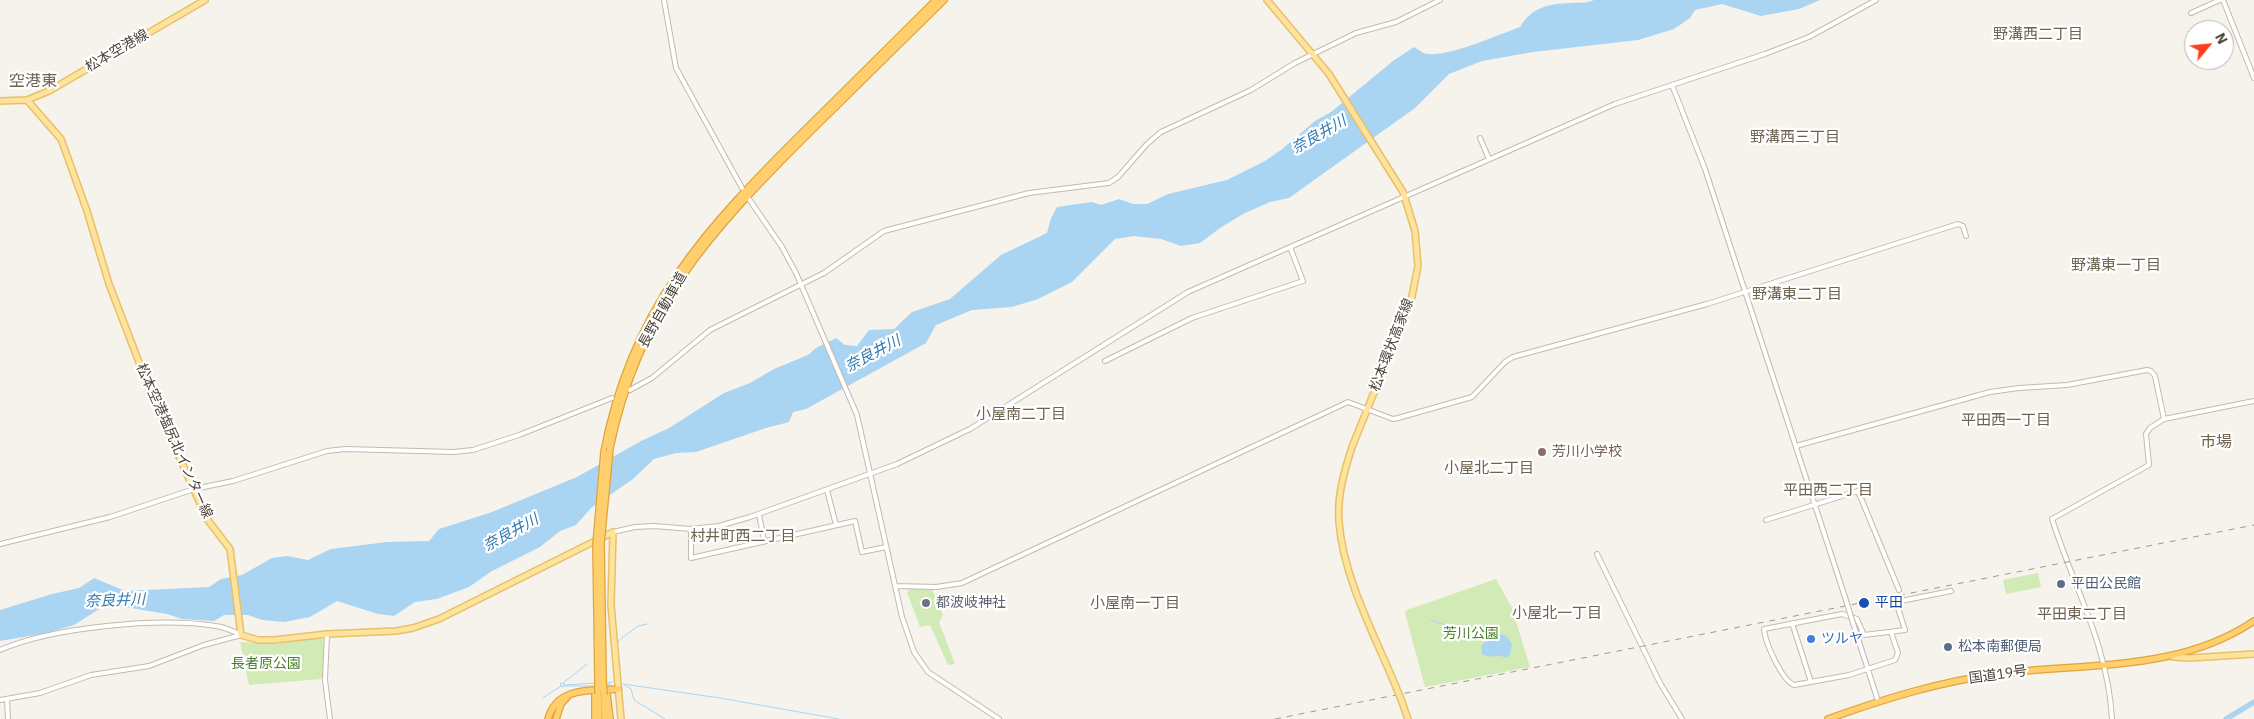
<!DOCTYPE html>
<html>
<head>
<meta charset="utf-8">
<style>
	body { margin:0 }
	#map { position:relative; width:2254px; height:719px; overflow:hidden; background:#f6f3ec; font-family:"IBM Plex Sans",sans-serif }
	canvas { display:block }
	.north { position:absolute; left:2184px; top:20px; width:50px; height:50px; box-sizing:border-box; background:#fff; border:1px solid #b7b4b0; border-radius:50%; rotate:62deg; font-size:14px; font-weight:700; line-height:20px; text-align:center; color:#4b4439 }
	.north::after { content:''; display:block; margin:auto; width:18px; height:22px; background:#fc3f1d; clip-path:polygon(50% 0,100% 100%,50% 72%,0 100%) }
</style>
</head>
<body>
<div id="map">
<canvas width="2254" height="719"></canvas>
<div class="north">N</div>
</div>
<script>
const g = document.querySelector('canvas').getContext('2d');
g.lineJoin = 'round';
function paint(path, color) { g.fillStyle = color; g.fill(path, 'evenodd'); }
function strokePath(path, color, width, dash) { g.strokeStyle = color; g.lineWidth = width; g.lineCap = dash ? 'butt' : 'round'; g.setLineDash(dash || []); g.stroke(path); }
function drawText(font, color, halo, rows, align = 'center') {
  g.font = font + ' "IBM Plex Sans","Noto Sans JP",sans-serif'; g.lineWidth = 4.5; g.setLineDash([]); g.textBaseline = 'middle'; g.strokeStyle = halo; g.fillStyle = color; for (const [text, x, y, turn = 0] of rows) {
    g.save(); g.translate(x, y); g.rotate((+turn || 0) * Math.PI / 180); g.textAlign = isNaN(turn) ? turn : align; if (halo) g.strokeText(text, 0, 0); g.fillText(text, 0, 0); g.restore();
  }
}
paint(new Path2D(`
	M2038 573 2041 587 2006 594 2003 580Z
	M1496 579 1512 608 1530 667 1425 687 1405 613 1407 610Z
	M911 588 932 589 943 615 939 622 955 664 948 665 930 625 920 627 907 592Z
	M321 637C328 646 326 671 321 679L249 685 240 642 275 644Z`), '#d2eab5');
paint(new Path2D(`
	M1594 0H1820L1799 9 1761 16 1722 4 1695 10 1690 18 1674 29 1638 40 1533 52 1482 61 1449 74 1415 108 1289 198 1270 202 1243 214 1220 228 1200 243 1181 246 1161 239 1134 236 1115 239 1072 282 1038 299 1012 307 972 310 936 325 926 343 806 409 793 412 789 422 766 428 696 452 676 453 654 459 633 479 591 508 576 525 560 531 540 547 492 571 469 587 437 599 415 602 394 616 378 614 337 601 310 617 284 622 262 620 248 615H224L214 621 182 619 167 614 107 604 74 625 47 633 0 641V610L52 594 79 588 94 578 125 591 209 587 221 579 242 575 272 558 287 556 308 560 331 549 387 542 429 541 439 529 492 512 577 477 641 441 669 428 724 393 750 383 774 369 808 355 816 348 836 338 845 345 857 346 869 330 894 329 912 312 950 299 1001 255 1047 233 1051 218 1057 207 1092 202 1101 205 1119 199 1133 204H1147L1168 194 1227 180 1265 161 1281 150 1315 121 1331 112 1393 61 1414 47C1418 49 1423 54 1428 54 1452 56 1495 36 1520 27 1532 7 1548 4 1571 3 1580 2 1586 4 1594 0Z
	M1489 631 1507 636 1512 645 1509 656 1506 658C1498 653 1490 660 1482 654L1481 646 1486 641V633Z`), '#a9d4f2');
strokePath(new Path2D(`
	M1431 620 1486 639
	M618 641 638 626 647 624
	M561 683 564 684 563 687 561 686Z
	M563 683 587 664
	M605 683 612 682
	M623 684 720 698 839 719
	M564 685 596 683
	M605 685 611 684
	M624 685 631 689 634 700 665 719
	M564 686H596
	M543 698 561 686`), '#a9d4f2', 1);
strokePath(new Path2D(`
	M2226 719 2254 702`), '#a9d4f2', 5.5);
const minor = new Path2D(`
	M664 0 676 68 742 188
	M2223 0 2254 78
	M2191 13 2220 0
	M1672 85 1705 169 1844 594
	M1480 138 1489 159
	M749 199 782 247 796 273 857 415 902 617 914 652 928 672 999 719
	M1105 361 1192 318 1303 281 1290 247
	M630 390 652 378 710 330 824 273 884 231 1029 193 1109 183 1118 177 1147 144 1161 132 1251 90 1295 63 1356 33 1396 22 1440 0
	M1796 446 1990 392 2019 388 2067 385 2147 370 2151 371 2155 376 2164 419
	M827 490 836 525
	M759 514 764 541
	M1766 520 1858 491 1899 590
	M691 529V558L855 521 862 552 886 547
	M613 532 635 527 654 526 691 529 719 526 750 517 897 464 970 429 1188 292 1615 104 1765 54 1809 37 1876 0
	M0 544 110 517 194 489 233 481 327 451 345 449 454 452 473 450 519 435 612 398
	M1597 554 1660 683 1682 719
	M895 586 936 587 962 583 1348 402 1393 419 1398 418 1472 397 1505 362 1513 357 1707 304 1958 224 1963 226 1966 236
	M1792 623 1811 682
	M1853 623 1878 701
	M1891 632 1898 653 1895 660 1849 675 1794 685C1782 680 1765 643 1764 629L1842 614 1857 619 1864 635 1905 630 1897 605 1901 601 1951 591
	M327 634 325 680 330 719
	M0 650C53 627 159 617 216 626 225 627 233 631 241 635
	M7 699 8 719
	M0 700 40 693 91 675 149 666 204 645 241 635
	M2112 719C2108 645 2074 588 2052 519L2149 465 2146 434 2150 428 2164 419 2254 401`);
const major = new Path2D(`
	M1267 0 1329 74 1403 192 1415 231 1418 266 1411 301 1352 447C1344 472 1337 496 1339 522 1343 577 1375 636 1396 687
	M27 100 61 139 87 211 109 284 152 396 207 519 230 549 241 635 258 640H274L327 634 396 631 413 628 439 619 613 532 611 605 621 719
	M0 101 27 100 49 91 205 0
	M2173 657 2190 658 2254 654
	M1402 702 1408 719`);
const highway = new Path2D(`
	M610 448C639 307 711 231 809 133 854 89 899 44 944 0
	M604 452C631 308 706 228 807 128 850 85 893 43 936 0
	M601 543 603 680
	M596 545 598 680
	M598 694 599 719
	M607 694 610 719
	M595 695V719
	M604 697 605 719
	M548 719C557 686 591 691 618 689
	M556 719 561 704 568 696
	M1828 719C1884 699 1938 682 1997 674 2084 662 2177 673 2254 621`);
strokePath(minor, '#c2bbae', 6);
strokePath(major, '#e6c16a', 8);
strokePath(highway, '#e0a43c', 8);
strokePath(minor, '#fff', 4);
strokePath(major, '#ffe39c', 5);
strokePath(highway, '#ffcf6e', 5.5);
strokePath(new Path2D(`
	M1275 719 2254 525`), '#9a9a9a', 1, [6, 6]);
const minorBridge = new Path2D(`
	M1844 594 1853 623`);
const majorBridge = new Path2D(`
	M1396 687 1402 702`);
const highwayBridge = new Path2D(`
	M601 543 610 448
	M596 545 604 452
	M598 680V694
	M603 680 604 695`);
strokePath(minorBridge, '#c2bbae', 6, []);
strokePath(majorBridge, '#e6c16a', 8, []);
strokePath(highwayBridge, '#e0a43c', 8, []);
strokePath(minorBridge, '#fff', 4);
strokePath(majorBridge, '#ffe39c', 5);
strokePath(highwayBridge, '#ffcf6e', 5.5);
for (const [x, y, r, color] of [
	[1542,452,5,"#8d6e63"],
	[2061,584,5,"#5c6f8a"],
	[926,603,5,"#6b7280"],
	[1864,603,6,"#1a4fb4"],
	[1811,639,5,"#3f7fe0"],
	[1948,647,5,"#5c6f8a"]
]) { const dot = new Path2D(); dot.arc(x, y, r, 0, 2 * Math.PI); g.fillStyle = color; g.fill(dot); strokePath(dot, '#fff', 2); }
drawText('14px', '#4b4439', '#fff', [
	["松本空港線",117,51,-30],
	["長野自動車道",663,310,-61],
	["松本環状高家線",1392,345,-69],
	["松本空港塩尻北インター線",174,441,66],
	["国道19号",1998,675,-8]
]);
drawText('14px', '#785e54', '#fff', [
	["芳川小学校",1552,452]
], 'left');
drawText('14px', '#4e5e75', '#fff', [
	["平田公民館",2071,584],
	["松本南郵便局",1958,647]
], 'left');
drawText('14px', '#5b616d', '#fff', [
	["都波岐神社",936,603]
], 'left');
drawText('14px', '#164399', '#fff', [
	["平田",1875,603]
], 'left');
drawText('14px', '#4a7f2a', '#fff', [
	["芳川公園",1471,634],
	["長者原公園",266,664]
]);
drawText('14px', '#366cbe', '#fff', [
	["ツルヤ",1821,639]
], 'left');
drawText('15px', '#6e6250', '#fff', [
	["野溝西二丁目",2038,35],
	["野溝西三丁目",1795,138],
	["野溝東一丁目",2116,266],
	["野溝東二丁目",1797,295],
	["小屋南二丁目",1021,415],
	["平田西一丁目",2006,421],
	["小屋北二丁目",1489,469],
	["平田西二丁目",1828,491],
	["村井町西二丁目",743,537],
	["小屋南一丁目",1135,604],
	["小屋北一丁目",1557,614],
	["平田東二丁目",2082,615]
]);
drawText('italic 15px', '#2e7ab2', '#fff', [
	["奈良井川",1319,135,-30],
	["奈良井川",873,354,-28],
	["奈良井川",511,533,-29],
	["奈良井川",115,601,-2]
]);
drawText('16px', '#6e6250', '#fff', [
	["空港東",33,81],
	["市場",2216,442]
]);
</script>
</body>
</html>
